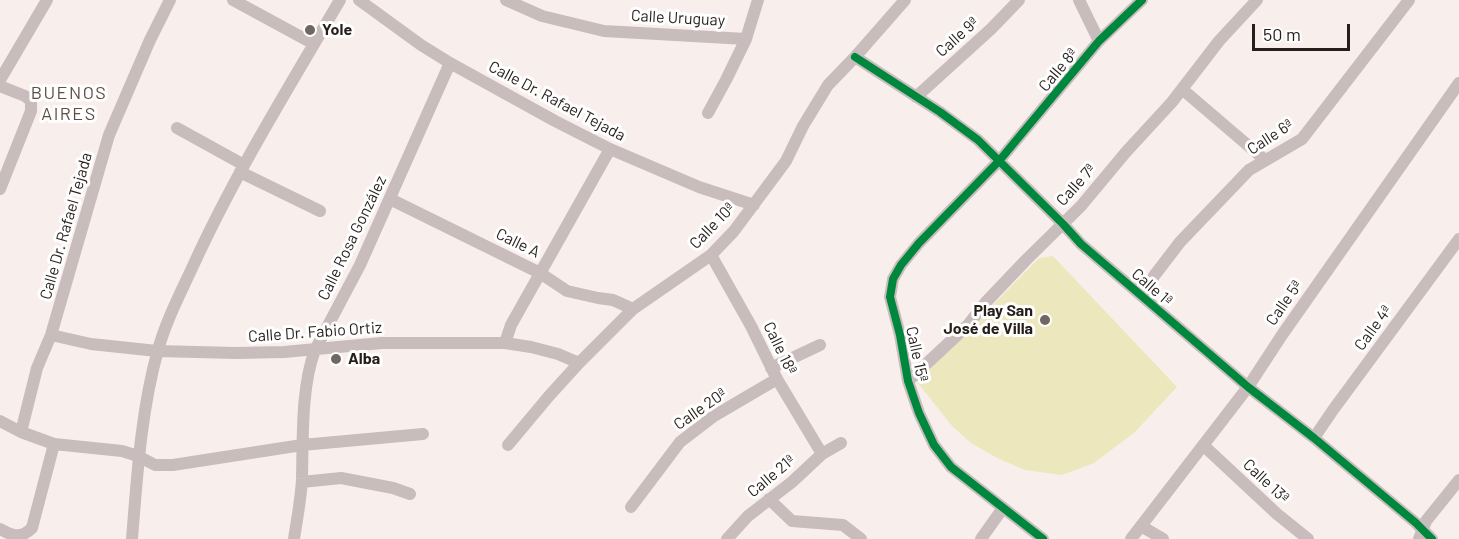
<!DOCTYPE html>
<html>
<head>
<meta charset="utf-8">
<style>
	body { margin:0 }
	#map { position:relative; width:1459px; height:539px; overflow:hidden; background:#f8efec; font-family:Barlow,sans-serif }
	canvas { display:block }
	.scale { position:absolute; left:1252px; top:24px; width:98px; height:27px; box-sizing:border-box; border:3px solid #251e1a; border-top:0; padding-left:8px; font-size:18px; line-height:21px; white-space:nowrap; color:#251e1a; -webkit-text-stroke:4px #fefefe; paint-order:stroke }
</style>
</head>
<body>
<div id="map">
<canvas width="1459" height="539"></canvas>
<div class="scale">50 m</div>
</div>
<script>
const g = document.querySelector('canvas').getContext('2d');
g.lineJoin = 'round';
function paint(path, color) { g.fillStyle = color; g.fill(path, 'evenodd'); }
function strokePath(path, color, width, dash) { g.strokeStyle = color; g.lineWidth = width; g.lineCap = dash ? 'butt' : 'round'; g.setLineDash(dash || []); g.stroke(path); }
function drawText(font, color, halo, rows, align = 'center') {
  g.font = font + ' Barlow,sans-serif'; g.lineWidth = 6; g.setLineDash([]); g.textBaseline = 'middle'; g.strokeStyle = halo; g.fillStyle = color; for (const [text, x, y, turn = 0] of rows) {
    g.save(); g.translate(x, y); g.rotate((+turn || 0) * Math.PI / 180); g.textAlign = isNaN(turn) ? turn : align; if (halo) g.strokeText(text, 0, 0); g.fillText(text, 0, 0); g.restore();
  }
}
paint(new Path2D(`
	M1053 256 1177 387 1135 432 1094 463 1062 475 1025 470 997 458 971 443 952 426 917 382 1039 258Z`), '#ede7be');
strokePath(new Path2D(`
	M233 0 314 44
	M359 0 421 45 450 63 555 121 610 149 699 187 754 205
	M506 0 542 16 604 31 746 39
	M1079 0 1099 41
	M855 57 940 112 978 140 1063 224 1081 244 1248 387 1314 438 1416 523 1432 539
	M0 80 47 0
	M0 86 25 96 31 101V111L0 189
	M1182 89 1265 160
	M916 97 991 29 1019 0
	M708 113 726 80 746 39 758 0
	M177 128 244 165
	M240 172 320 211
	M390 199 540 273 567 291 598 298 613 300 633 309
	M711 255 751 326 777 379 822 454
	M1144 298 1154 276 1180 242 1249 170 1302 139 1409 0
	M51 335 91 344 157 351 236 353 284 352 382 343H505L531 347 558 354 579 363
	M505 343 511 325 610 149
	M771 368 820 345
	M908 381 968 325 986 302 1026 260 1081 206 1126 152 1172 102 1219 41 1257 0
	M0 421 21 432 54 444 122 451 138 456 155 465H173L302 445 423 434
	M21 432 37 368 51 335 109 135 150 40 170 0
	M1314 438 1333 410 1459 239
	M508 445 549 396 579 363 633 309 711 255 734 231 786 161 803 126 828 85 855 57 905 0
	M1203 445 1277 514 1308 539
	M302 482 341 478 393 488 410 494
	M769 499 792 521 843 525 861 539
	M631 507 680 442 714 416 777 379
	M1141 526 1163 539
	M0 529C12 536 21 539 32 528L54 444
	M132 539C137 477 141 410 158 350 166 321 180 294 193 266 235 174 289 87 340 0
	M294 539C297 519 301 499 302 479 303 439 301 387 315 350L360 265 450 63
	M727 539 748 516 792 482 822 454 841 443
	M981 539 1003 508
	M1043 539 951 467 934 445 919 413 908 381 900 335 890 297 893 279 901 265 919 243 999 161 1099 41 1142 0
	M1131 539 1248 387 1282 335 1459 83
	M1419 539 1426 521 1459 480`), '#c9bcbc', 12);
strokePath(new Path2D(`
	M855 57 940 112 978 140 1063 224 1081 244 1248 387 1314 438 1416 523 1432 539
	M1043 539 951 467 934 445 919 413 908 381 900 335 890 297 893 279 901 265 919 243 999 161 1099 41 1142 0`), '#00873e', 8);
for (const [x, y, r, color] of [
	[310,30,6,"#6f6764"],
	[1045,320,6,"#6f6764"],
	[336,359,6,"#6f6764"]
]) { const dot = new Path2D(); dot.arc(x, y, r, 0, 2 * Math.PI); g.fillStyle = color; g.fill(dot); strokePath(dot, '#fefefe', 2); }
drawText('16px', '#251e1a', '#fefefe', [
	["Calle Uruguay",678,18,3],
	["Calle 9ª",957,37,-42],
	["Calle 8ª",1058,70,-50],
	["Calle Dr. Rafael Tejada",557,101,28],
	["Calle 6ª",1270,137,-33],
	["Calle 7ª",1076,185,-48],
	["Calle Dr. Rafael Tejada",66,226,-74],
	["Calle 10ª",712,226,-46],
	["Calle Rosa González",352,238,-64],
	["Calle A",518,243,26],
	["Calle 1ª",1152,287,41],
	["Calle 5ª",1284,303,-55],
	["Calle 4ª",1373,328,-54],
	["Calle Dr. Fabio Ortiz",315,332,-4],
	["Calle 18ª",780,348,64],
	["Calle 15ª",917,354,78],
	["Calle 20ª",700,409,-35],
	["Calle 21ª",771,476,-40],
	["Calle 13ª",1266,481,43]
]);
drawText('bold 16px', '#251e1a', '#fefefe', [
	["Yole",322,30],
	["Play San",1033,311,"right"],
	["José de Villa",1033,329,"right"],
	["Alba",348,359]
], 'left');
g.letterSpacing = '1.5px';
drawText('18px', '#5e4d46', '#fefefe', [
	["BUENOS",69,93],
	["AIRES",69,114]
]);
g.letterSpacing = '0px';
</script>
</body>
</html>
